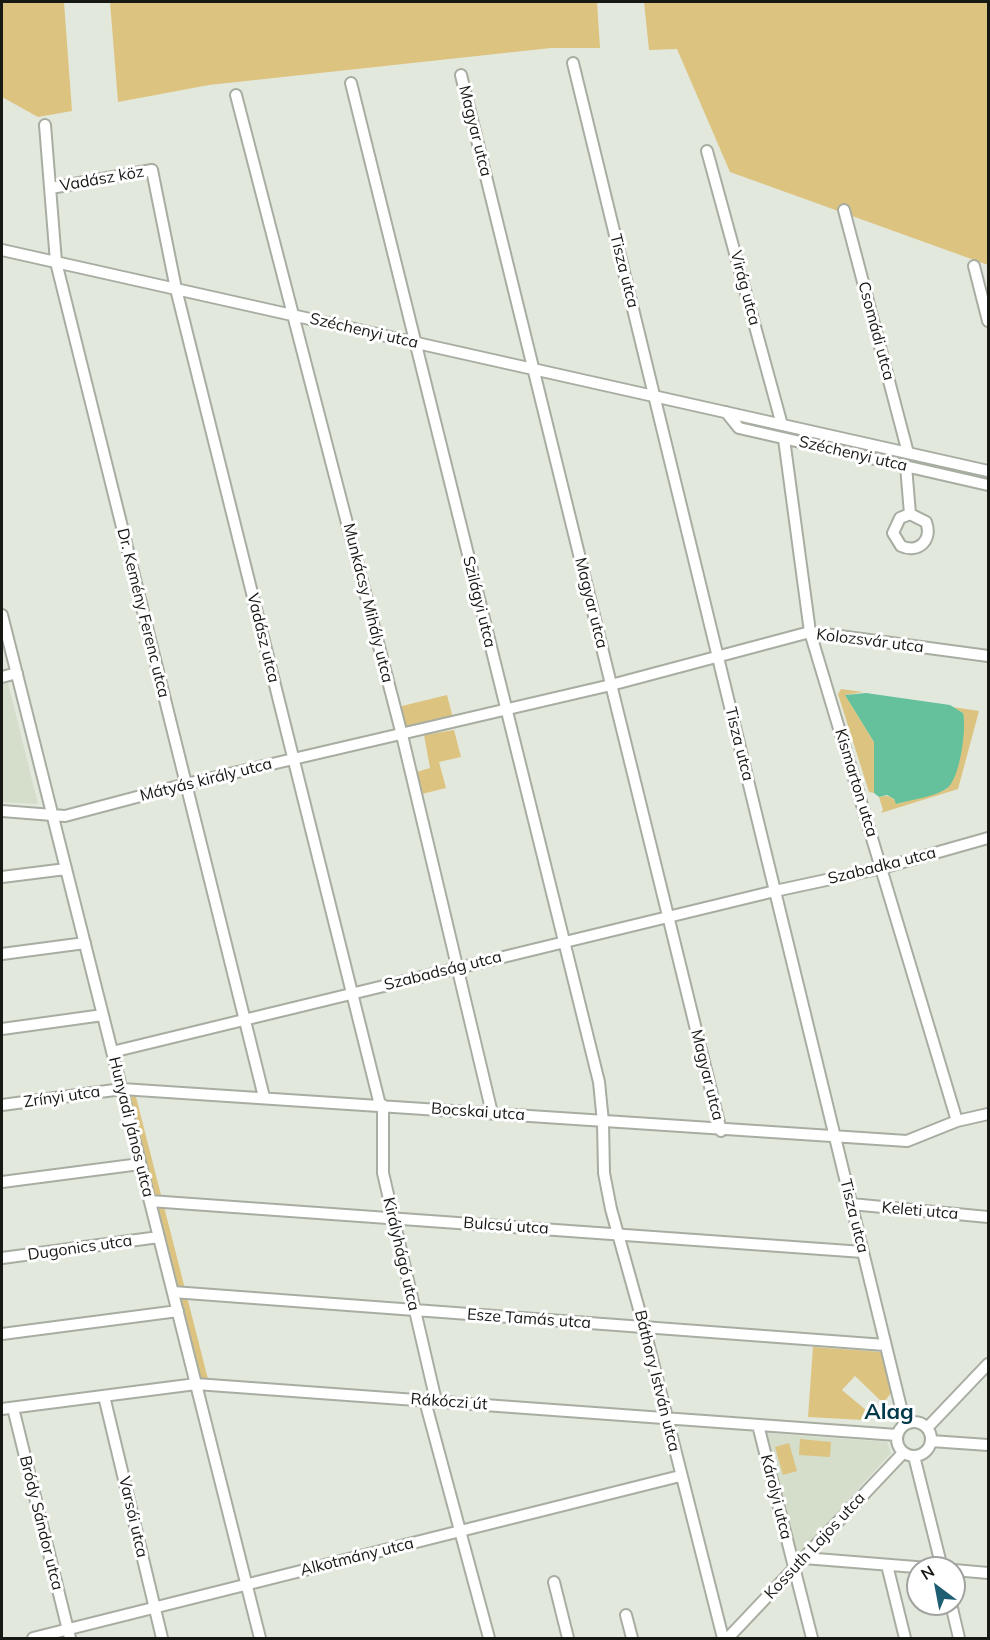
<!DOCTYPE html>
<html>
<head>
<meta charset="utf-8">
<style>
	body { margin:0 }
	#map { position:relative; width:990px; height:1640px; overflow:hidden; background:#e3e8dd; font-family:Mulish,sans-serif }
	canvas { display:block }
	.frame { position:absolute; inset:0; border:3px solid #161814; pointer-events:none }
	.north { position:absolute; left:906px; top:1556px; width:60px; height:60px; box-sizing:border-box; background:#fff; border:2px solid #a2a3a1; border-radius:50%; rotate:328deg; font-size:16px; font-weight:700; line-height:24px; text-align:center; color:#161814 }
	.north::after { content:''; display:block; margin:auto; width:21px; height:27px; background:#1e5e73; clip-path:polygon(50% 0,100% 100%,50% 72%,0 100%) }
</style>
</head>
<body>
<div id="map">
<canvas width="990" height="1640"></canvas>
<div class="frame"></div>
<div class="north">N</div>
</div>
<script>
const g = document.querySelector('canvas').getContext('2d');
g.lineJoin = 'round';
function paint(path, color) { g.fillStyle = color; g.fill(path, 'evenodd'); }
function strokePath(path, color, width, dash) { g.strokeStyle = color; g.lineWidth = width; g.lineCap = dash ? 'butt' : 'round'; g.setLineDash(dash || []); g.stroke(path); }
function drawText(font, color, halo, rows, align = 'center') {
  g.font = font + ' Mulish,sans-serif'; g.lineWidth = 6; g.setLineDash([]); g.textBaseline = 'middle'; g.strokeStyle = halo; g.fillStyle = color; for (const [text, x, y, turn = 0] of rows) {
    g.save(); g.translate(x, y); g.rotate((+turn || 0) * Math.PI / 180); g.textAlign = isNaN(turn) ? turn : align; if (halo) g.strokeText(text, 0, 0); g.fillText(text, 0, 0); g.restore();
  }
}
paint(new Path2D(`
	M8 683 13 703 38 804 2 802V685Z
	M767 1433 887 1442 891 1453 797 1556Z`), '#d5ddcb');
paint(new Path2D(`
	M2 2H64L72 111 38 117 2 97Z
	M110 2H597L600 48H551L209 85 118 102Z
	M644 2H988V265L730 172 677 49 649 50Z
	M841 689 863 692 845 695 874 742V793L869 792 838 694Z
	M447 695 453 718 409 729 403 725 398 707Z
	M953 707 979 711 958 789 881 813 883 810 879 797C887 795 893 796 897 804L947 789 963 713Z
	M454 730 461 757 439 762 446 788 422 794 417 772 430 768 424 735Z
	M117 1097H136L208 1379 189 1380Z
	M813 1347 882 1352 892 1392 883 1403 855 1376 842 1390 872 1415 864 1420 808 1417Z
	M800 1439 831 1442 830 1457 799 1455Z
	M789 1443 797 1471 783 1475 775 1447Z`), '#ddc380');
paint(new Path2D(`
	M866 693 950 705 963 713C967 727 960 781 946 789 933 797 911 800 896 804L894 799 887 795 879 797 874 793V742L845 695Z`), '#65c09c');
const minor = new Path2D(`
	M573 63 905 1424
	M461 75 721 1131
	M351 83 599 1082 603 1122 604 1173 611 1209 644 1327 723 1638
	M236 95 402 735 492 1113
	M45 125 56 262 264 1097
	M707 151 782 425
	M51 188 152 170 176 289 380 1105
	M844 210 908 453
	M2 250 988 471
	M974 266 988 321
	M726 412 739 428 988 485
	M784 439 810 632 957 1121
	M906 466 910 514 900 518 893 533 901 546C918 554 933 540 926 522L910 514
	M2 615 260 1638
	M2 677 17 673
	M2 811 65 816 186 784 611 685 810 632 988 656
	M2 877 66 869
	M2 954 85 943
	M2 1029 103 1015
	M112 1052 775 891 882 868 988 838
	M2 1105 122 1089 907 1141 957 1121 988 1114
	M383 1105V1173L436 1401
	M2 1182 140 1164
	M150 1201 863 1252
	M851 1204 988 1217
	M2 1258 159 1237
	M173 1292 885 1345
	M2 1334 178 1311
	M104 1396 162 1638
	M425 1401 489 1638
	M13 1408 70 1638
	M2 1409 196 1384 897 1435
	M897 1439a17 17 0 1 1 34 0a17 17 0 1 1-34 0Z
	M758 1425 812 1638
	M927 1428 988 1364
	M931 1441 988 1445
	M914 1456 942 1568
	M804 1558 928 1568
	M887 1565 905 1638
	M954 1570 988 1573
	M554 1582 568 1638
	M951 1604 959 1638
	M626 1615 632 1638
	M33 1638 680 1476
	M728 1638 903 1453`);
strokePath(minor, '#a8ada2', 14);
strokePath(minor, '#fff', 10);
drawText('16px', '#161814', '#fff', [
	["Magyar utca",475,131,76],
	["Vadász köz",102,179,-10],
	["Tisza utca",624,271,76],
	["Virág utca",745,288,75],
	["Széchenyi utca",364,331,13],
	["Csomádi utca",876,331,75],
	["Széchenyi utca",853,454,13],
	["Szilágyi utca",479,602,76],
	["Munkácsy Mihály utca",368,603,76],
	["Magyar utca",591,603,76],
	["Dr. Kemény Ferenc utca",143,613,76],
	["Vadász utca",263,638,76],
	["Kolozsvár utca",870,641,7],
	["Tisza utca",739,744,76],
	["Mátyás király utca",206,780,-14],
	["Kismarton utca",856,783,73],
	["Szabadka utca",882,866,-14],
	["Szabadság utca",443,971,-14],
	["Magyar utca",707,1075,76],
	["Zrínyi utca",62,1097,-8],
	["Bocskai utca",478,1112,4],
	["Hunyadi János utca",131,1127,76],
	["Keleti utca",920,1211,5],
	["Tisza utca",854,1216,76],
	["Bulcsú utca",506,1226,4],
	["Dugonics utca",80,1248,-8],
	["Királyhágó utca",401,1254,77],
	["Esze Tamás utca",529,1319,4],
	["Báthory István utca",657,1381,76],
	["Rákóczi út",449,1402,4],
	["Károlyi utca",776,1497,76],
	["Varsói utca",133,1517,77],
	["Bródy Sándor utca",41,1523,76],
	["Kossuth Lajos utca",815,1546,-47],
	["Alkotmány utca",357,1557,-14]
]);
drawText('bold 22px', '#003949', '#fff', [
	["Alag",889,1412]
]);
</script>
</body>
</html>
